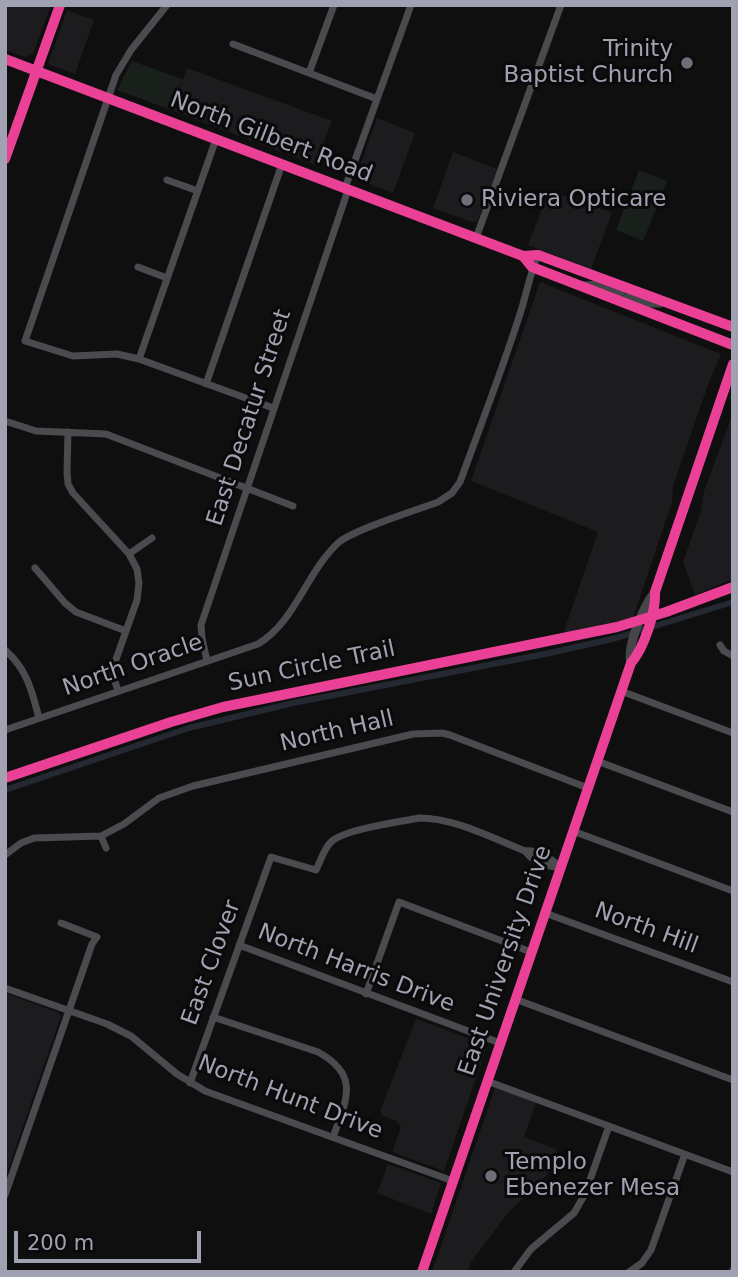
<!DOCTYPE html>
<html>
<head>
<meta charset="utf-8">
<style>
	body { margin:0 }
	#map { position:relative; width:738px; height:1277px; overflow:hidden; background:#0f0f10; font-family:"DejaVu Sans",sans-serif }
	canvas { display:block }
	.frame { position:absolute; inset:0; border:7px solid #a0a2b2; pointer-events:none }
	.scale { position:absolute; left:14px; top:1231px; width:187px; height:32px; box-sizing:border-box; border:4px solid #a0a2b2; border-top:0; padding-left:9px; font-size:21px; line-height:24px; white-space:nowrap; color:#a0a2b2; -webkit-text-stroke:5px #0a0a0b; paint-order:stroke }
</style>
</head>
<body>
<div id="map">
<canvas width="738" height="1277"></canvas>
<div class="frame"></div>
<div class="scale">200 m</div>
</div>
<script>
const g = document.querySelector('canvas').getContext('2d');
g.lineJoin = 'round';
function paint(path, color) { g.fillStyle = color; g.fill(path, 'evenodd'); }
function strokePath(path, color, width, dash) { g.strokeStyle = color; g.lineWidth = width; g.lineCap = dash ? 'butt' : 'round'; g.setLineDash(dash || []); g.stroke(path); }
function drawText(font, color, halo, rows, align = 'center') {
  g.font = font + ' "DejaVu Sans",sans-serif'; g.lineWidth = 6; g.setLineDash([]); g.textBaseline = 'middle'; g.strokeStyle = halo; g.fillStyle = color; for (const [text, x, y, turn = 0] of rows) {
    g.save(); g.translate(x, y); g.rotate((+turn || 0) * Math.PI / 180); g.textAlign = isNaN(turn) ? turn : align; if (halo) g.strokeText(text, 0, 0); g.fillText(text, 0, 0); g.restore();
  }
}
paint(new Path2D(`
	M5 5H51L33 54 25 57 5 50Z
	M67 10 94 20 75 74 48 64Z
	M187 68 332 121 315 165 171 110Z
	M377 118 415 133 393 193 361 181 357 175Z
	M453 152 497 169 477 221 472 222 433 208Z
	M549 190 612 213 591 269 528 245Z
	M540 282 721 354 709 382 673 486 672 502 633 618 570 633 564 631 598 532 471 481Z
	M733 413V579L695 595 683 562 701 511 704 491Z
	M5 993 57 1012 61 1016 5 1179Z
	M416 1019 484 1044 486 1049 444 1171 392 1152 401 1127 397 1121 383 1116 380 1111Z
	M496 1085 537 1100 524 1137 556 1149 558 1153 547 1175 508 1213 471 1262 467 1272H432Z
	M388 1164 441 1183 431 1214 377 1193Z`), '#1c1c1e');
paint(new Path2D(`
	M132 61 182 79 171 110 117 90Z
	M639 170 667 181 643 241 616 230Z`), '#19201b');
strokePath(new Path2D(`
	M5 790 189 728 293 703 550 653 616 638 733 602`), '#242831', 6);
strokePath(new Path2D(`
	M167 5 131 50 116 75 25 341 73 356 117 354 139 359 273 408
	M233 44 377 99
	M309 73 334 5
	M5 159 60 5
	M167 180 198 191
	M345 188 411 5
	M476 238 561 5
	M138 267 167 278
	M139 359 216 139
	M206 384 282 164
	M5 421 36 431 106 434 293 506
	M68 432 67 472 68 484 73 493 129 554 137 569 139 583 137 600 114 665 113 675 118 691
	M129 554 152 538
	M35 568 65 603 76 612 126 631
	M720 645 724 651 733 656
	M5 650C27 669 32 691 39 718
	M207 661 202 638 201 625 348 190
	M621 691 733 733
	M5 730 258 644C296 621 306 573 338 543 352 530 417 510 438 502L452 493 460 482C480 427 501 373 519 317 526 297 529 276 538 255
	M597 761 733 812
	M573 831 733 891
	M101 836 106 848
	M525 851C533 862 546 867 560 867
	M5 855 21 843 34 838 101 836 124 824 159 798 193 786 413 734 442 733 450 735 588 788
	M545 913 733 982
	M239 945 500 1043
	M5 988 107 1024 131 1036 177 1074 205 1091 453 1181
	M366 994 399 902 531 952
	M515 999 733 1080
	M213 1017 318 1052C360 1075 347 1099 333 1137
	M487 1081 733 1172
	M190 1083 271 857 316 870C321 860 324 848 332 841 347 829 399 822 419 818 455 818 492 838 525 851 538 849 551 859 561 867
	M5 1195 92 944 97 937 61 923
	M514 1272 531 1249 574 1213 585 1194 609 1126
	M629 1272 642 1263 651 1250 685 1154
	M732 1272 733 1270`), '#4a4a4f', 7);
strokePath(new Path2D(`
	M5 59 523 256 538 255 733 327
	M523 256 532 267 733 345
	M585 286 597 285 620 292 626 287
	M622 302 629 297 649 303H660
	M631 663C626 647 644 605 655 592
	M422 1272 631 663C644 648 656 612 655 592L733 364`), '#46464a', 9);
strokePath(new Path2D(`
	M5 59 523 256 538 255 733 327
	M5 159 60 5
	M523 256 532 267 733 345
	M5 778 171 722 223 707 617 627 666 612 733 587
	M422 1272 631 663C644 648 656 612 655 592L733 364`), '#ea4096', 10);
for (const [x, y, r, color] of [
	[687,63,7,"#6d6f79"],
	[467,200,7,"#6d6f79"],
	[491,1176,7,"#6d6f79"]
]) { const dot = new Path2D(); dot.arc(x, y, r, 0, 2 * Math.PI); g.fillStyle = color; g.fill(dot); strokePath(dot, '#0a0a0b', 2.5); }
drawText('23px', '#a0a2b2', '#0a0a0b', [
	["Trinity",673,50,"right"],
	["Baptist Church",673,76,"right"],
	["Riviera Opticare",481,200],
	["Templo",505,1163],
	["Ebenezer Mesa",505,1189]
], 'left');
drawText('23px', '#a0a2b2', '#0a0a0b', [
	["North Gilbert Road",271,138,21],
	["East Decatur Street",250,418,-72],
	["North Oracle",133,666,-19],
	["Sun Circle Trail",312,667,-12],
	["North Hall",337,732,-13],
	["North Hill",646,929,20],
	["East University Drive",506,961,-71],
	["East Clover",212,963,-70],
	["North Harris Drive",356,969,21],
	["North Hunt Drive",290,1098,21]
]);
</script>
</body>
</html>
